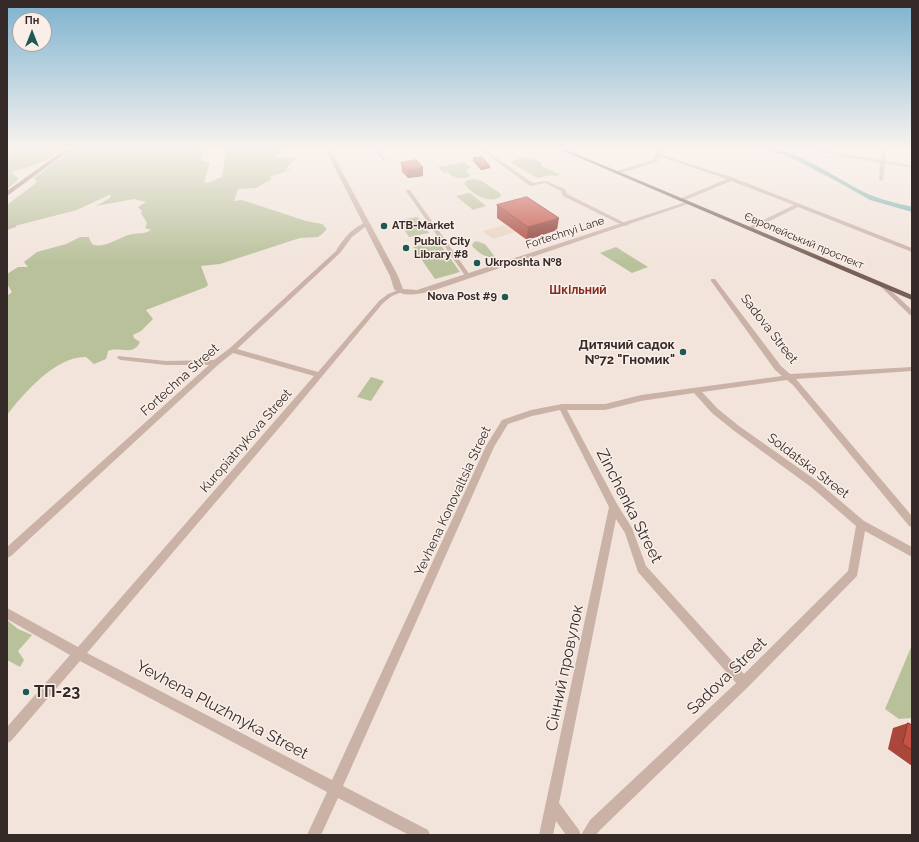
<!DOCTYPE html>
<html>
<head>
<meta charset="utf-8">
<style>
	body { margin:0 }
	#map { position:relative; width:919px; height:842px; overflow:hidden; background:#f2e4db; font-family:Raleway,sans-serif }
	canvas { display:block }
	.frame { position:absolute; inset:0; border:8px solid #362a28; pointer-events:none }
	.north { position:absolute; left:12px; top:12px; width:40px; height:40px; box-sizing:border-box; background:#f9efe8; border:1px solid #aba09b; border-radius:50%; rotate:0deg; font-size:11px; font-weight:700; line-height:16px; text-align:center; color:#362a28 }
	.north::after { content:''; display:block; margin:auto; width:14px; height:18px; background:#1d5854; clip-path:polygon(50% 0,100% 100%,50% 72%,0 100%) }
</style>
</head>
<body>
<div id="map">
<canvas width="919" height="842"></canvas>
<div class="frame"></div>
<div class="north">Пн</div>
</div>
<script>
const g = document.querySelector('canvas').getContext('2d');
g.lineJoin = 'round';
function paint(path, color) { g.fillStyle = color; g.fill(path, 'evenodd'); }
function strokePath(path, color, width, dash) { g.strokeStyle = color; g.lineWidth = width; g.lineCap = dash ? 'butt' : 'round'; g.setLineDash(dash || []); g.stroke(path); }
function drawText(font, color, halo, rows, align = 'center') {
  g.font = font + ' Raleway,sans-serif'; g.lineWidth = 3; g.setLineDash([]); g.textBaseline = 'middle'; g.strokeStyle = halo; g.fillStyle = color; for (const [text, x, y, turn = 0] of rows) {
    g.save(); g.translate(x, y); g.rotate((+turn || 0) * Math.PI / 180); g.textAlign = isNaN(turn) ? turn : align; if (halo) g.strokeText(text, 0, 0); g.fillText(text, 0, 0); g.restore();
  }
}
paint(new Path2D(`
	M7 147H67C53 158 32 168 13 171L12 173 17 177 18 180 7 189Z
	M75 147H208L205 149 200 159 210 163 204 182 207 183 222 177 226 147H271L274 149 281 148 275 158H296L285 170 293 169 269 177 272 179 256 188 238 189 234 201 242 200 306 221 322 224 327 229 322 234 318 237 300 238 220 264 201 266 208 285 206 287 146 310 153 319 141 331 133 335 134 338 140 342C133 357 119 346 108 351L106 359 94 364 86 357C56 356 24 393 7 415V296L12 292 7 284V274L18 267H28L24 262 37 252 66 244 80 237H89C90 240 91 244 94 245 106 248 121 236 132 234 139 233 145 234 151 230L145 228 147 223 141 213 142 211 138 207 146 202 134 199 96 206 110 198 111 195H109L77 210 7 228V205L37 182 34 178Z
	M521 158 534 159 540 162 542 166 556 173 561 174 556 176 551 175 538 178 513 164 512 161Z
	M464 162 471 168 466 169 470 176C462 181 454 178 447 172L444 173 438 167Z
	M475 179 482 181 500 193 501 196C489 206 472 193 464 184L467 180Z
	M469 193H470L486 206 473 210 456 196Z
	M418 217 429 233 409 237 398 220Z
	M438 241 460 272 435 279 413 247Z
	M476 241 485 244 495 257C486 259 478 252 472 246L473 243Z
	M616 247 648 267 632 273 600 253Z
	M371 377 384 381 371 401 357 397Z
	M7 620 18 629 32 635 18 651 24 660 20 667 7 660Z
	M912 645V718L899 719 885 709Z`), '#b9c19b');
paint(new Path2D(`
	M504 225 515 232 493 239 482 231Z`), '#ead3c2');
paint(new Path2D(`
	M754 147C796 146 832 177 868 194 882 200 897 203 912 207V212L870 200 840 183 798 161 784 155Z`), '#7aafaa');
paint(new Path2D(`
	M372 147H376L386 160 385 161H383Z
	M477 147H481L533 183 546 181 565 189 567 194 629 225 624 226 563 196 561 191 545 183 530 186Z
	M796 147H802L881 160 882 147H886L885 161 912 166V168L885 163 883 180 881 181 879 180 880 163Z
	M659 154 734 178 912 248V252L798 207 751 230H747V228L794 205 731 181 683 201H679V199L727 179 658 156V154Z
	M406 190H410L470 275V277H466L406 191Z
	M364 223 369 224 352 237 340 253 237 349 318 372 379 301 388 294 401 289 404 291 392 296 383 303 285 421 87 653 332 780 486 446 502 420 531 410 562 404H605L641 395 782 376 775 370 711 281V279H715L781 366 790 374 912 367V371L796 379 912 516V527L909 526 793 385 787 380 702 392 718 409 739 426 817 481 864 521 912 547V557L865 531 857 576 748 687 600 830 596 835H581L590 820 736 683 638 572 625 533 616 519 559 803 579 830 581 835H566L556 821 553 835H539L609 507 560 410 532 416 508 424 494 447 343 786 428 830 430 835H409L338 798 321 835H307L327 792 80 661 11 741 7 743V727L70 655 7 619V608L78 647 314 376 233 353 219 364 11 556 7 558V547L209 365H166L121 360 117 358 118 356 166 361 214 360 230 348 336 251C343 239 351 229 364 223ZM694 393 712 413 733 430 811 487 856 526 848 571 744 674 646 566 632 528 617 504 567 410H605L641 401Z
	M14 224 16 225V227L7 230V226Z
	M881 282 883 283 912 310V316L910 315 879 285 878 284Z`), '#cab2a7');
paint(new Path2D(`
	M324 147H329L398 276 403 289 417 290 429 286 686 202 691 203 435 290C423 293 404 299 394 289L390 276Z
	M656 147H662V155L657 162 617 174 614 172 653 160 656 155Z`), '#cab2a7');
paint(new Path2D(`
	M68 147H74L7 196V191Z`), '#9e8178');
paint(new Path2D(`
	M554 147H560L912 295V300Z`), '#785f59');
paint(new Path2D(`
	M473 158 490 166V168L481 170 473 161Z
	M401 163 423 176 408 178 402 172Z
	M497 205 557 230 527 240 497 218Z
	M908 723 912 725V766L888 749 893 728Z`), '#aa473b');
paint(new Path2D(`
	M490 166V168L481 170V167Z
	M423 167V176L408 178 407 170Z
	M559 218 557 230 527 240 528 227Z`), '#8b3a30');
const building = new Path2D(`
	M482 157 490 166 481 167 473 158Z
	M416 160 423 167 407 170 401 163Z
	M527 197 559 218 528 227 497 205Z
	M908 723 912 725V750L903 744Z`);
paint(building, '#c65345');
strokePath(building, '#8b3a30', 1);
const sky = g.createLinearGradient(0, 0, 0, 264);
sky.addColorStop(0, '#7cb2cf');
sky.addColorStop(0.56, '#f9f3ef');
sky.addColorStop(1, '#f9f3ef00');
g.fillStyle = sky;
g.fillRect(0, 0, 919, 264);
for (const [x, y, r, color] of [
	[384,226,4,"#1d5854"],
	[406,248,4,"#1d5854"],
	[477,263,4,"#1d5854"],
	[505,297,4,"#1d5854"],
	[683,352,4,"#1d5854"],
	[26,692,4,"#1d5854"]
]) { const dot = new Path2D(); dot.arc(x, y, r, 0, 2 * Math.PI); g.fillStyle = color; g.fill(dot); strokePath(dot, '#f9efe8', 1.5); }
drawText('bold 11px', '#362a28', '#f9efe8', [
	["ATB-Market",392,226],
	["Public City",414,242],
	["Library #8",414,255],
	["Ukrposhta №8",485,263],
	["Nova Post #9",497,297,"right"]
], 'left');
drawText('11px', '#362a28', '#f9efe8', [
	["Fortechnyi Lane",565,233,-18],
	["Європейський проспект",804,241,23]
]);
drawText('bold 12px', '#852b21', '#f9efe8', [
	["Шкільний",578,290]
]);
drawText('13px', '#362a28', '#f9efe8', [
	["Sadova Street",769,329,52],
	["Fortechna Street",180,380,-42],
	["Kuropiatnykova Street",246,441,-49],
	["Soldatska Street",808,466,37],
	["Yevhena Konovaltsia Street",453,501,-65]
]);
drawText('bold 13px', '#362a28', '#f9efe8', [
	["Дитячий садок",675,345],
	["№72 \"Гномик\"",675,360]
], 'right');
drawText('16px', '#362a28', '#f9efe8', [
	["Zinchenka Street",629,506,63],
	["Сінний провулок",565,668,-78],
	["Sadova Street",727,676,-44],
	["Yevhena Pluzhnyka Street",222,710,28]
]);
drawText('bold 16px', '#362a28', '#f9efe8', [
	["ТП-23",34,692]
], 'left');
</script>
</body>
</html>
